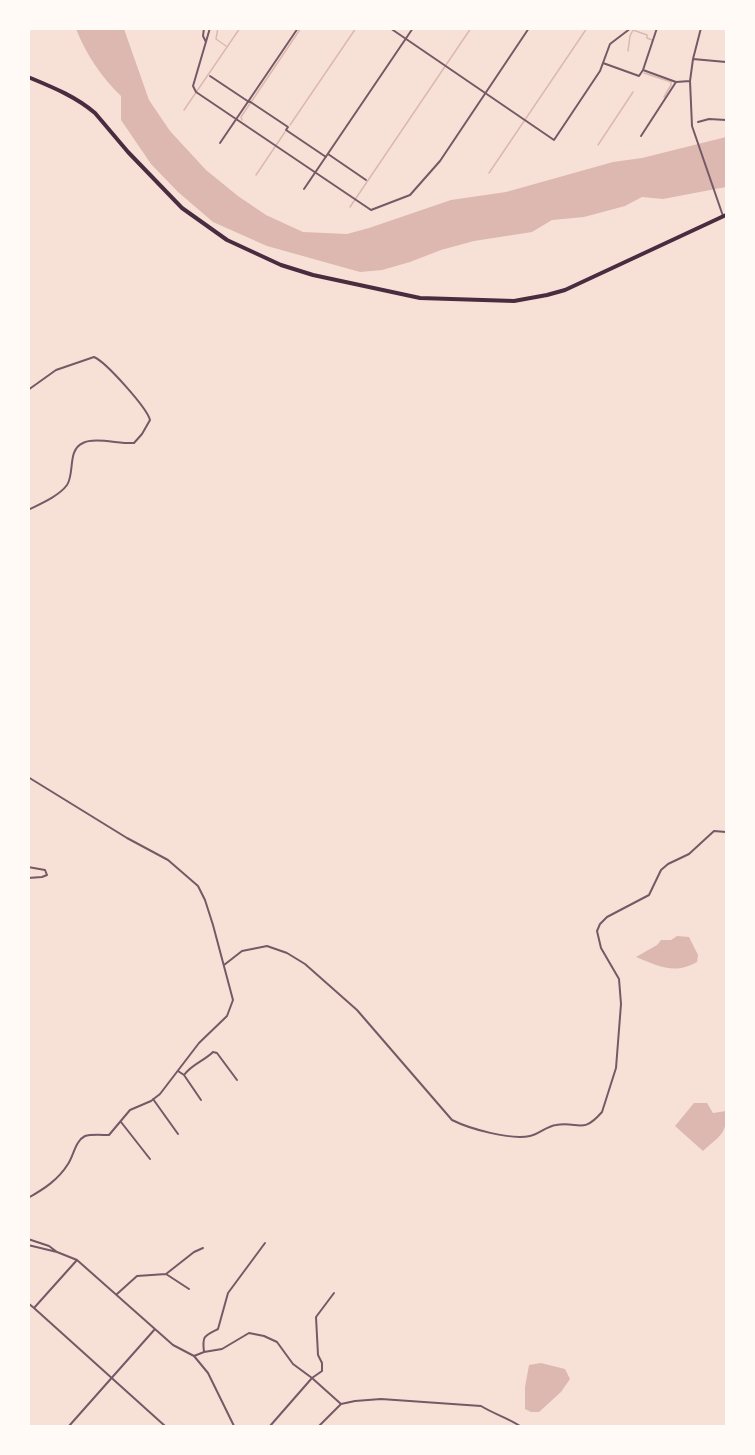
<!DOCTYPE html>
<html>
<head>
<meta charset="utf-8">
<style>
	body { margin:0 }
	#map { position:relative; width:755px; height:1455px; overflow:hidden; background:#f7e1d7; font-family:Barlow,sans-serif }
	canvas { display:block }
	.frame { position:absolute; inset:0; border:30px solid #fffaf5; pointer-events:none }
</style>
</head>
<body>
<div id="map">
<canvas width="755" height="1455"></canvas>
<div class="frame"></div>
</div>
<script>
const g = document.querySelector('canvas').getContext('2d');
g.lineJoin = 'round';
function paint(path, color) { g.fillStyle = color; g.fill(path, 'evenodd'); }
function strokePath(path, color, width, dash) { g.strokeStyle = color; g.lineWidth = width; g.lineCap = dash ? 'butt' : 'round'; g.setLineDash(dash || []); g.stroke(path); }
paint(new Path2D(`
	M76 29H124L149 100 170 131 206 170 238 196 266 215 303 232 347 234 369 228 451 200 506 192 613 162 642 158 726 137V187L663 199 642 197 625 206 584 217 552 220 532 232 474 241 441 250 410 262 382 270 360 272 267 246 213 222 178 192 151 164 121 120V96C101 77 86 54 76 29Z
	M677 936 689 937 698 955 697 962C674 975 659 966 636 957L657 945 661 940H671Z
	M694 1103H707L713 1113 726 1111C727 1135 720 1135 703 1151L675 1126Z
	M541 1363 565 1369 570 1379 561 1392 539 1412H531L525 1409V1387L529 1365Z`), '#dcb8b0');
strokePath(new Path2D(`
	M218 28 216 39 226 46
	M628 51 630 36 633 30 647 35V38L652 40
	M644 73 671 82V85L664 97
	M184 110 240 28
	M242 120 241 117 301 28
	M290 125 356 28
	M598 145 633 92
	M489 173 587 28
	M256 175 285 132
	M350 207 471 28`), '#dcb8b0', 1.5);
strokePath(new Path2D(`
	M204 28 203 36 206 42
	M210 28 193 86 196 92 371 210 410 195 440 161 529 28
	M390 28 554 140 600 71 610 44 631 28
	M701 28 693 59 690 81 692 126 723 216
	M693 59 726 62
	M603 63 639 76 643 70 676 82 690 81
	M643 70 657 28
	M210 76 249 102
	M249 101 288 127 286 130 326 157
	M698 122 709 119 726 120
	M641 136 676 82
	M220 143 298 28
	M328 154 366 180
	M304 189 413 28
	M28 390 56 370 94 357C106 362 147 408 150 420L142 434 134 443C120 444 94 437 83 443 67 450 75 473 67 485 59 496 40 504 28 510
	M28 777 127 838 168 860 198 886 205 900 213 925 233 1000 227 1016 199 1043 160 1094 151 1101 130 1110 109 1135C102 1135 91 1134 85 1136 75 1141 74 1155 68 1164 58 1180 44 1189 28 1198
	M28 867 45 870 47 875 42 877 28 878
	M224 965 242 951 267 946 287 953 305 964 357 1010 452 1120C470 1129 510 1140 530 1136 539 1134 547 1126 556 1125 579 1121 582 1135 602 1112L616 1068 621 1004 619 979 601 948 597 931 600 924 607 917 649 895 661 870 668 864 689 854 714 831 726 832
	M178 1071 184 1075 201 1100
	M184 1075C192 1064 204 1061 213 1052L217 1053 237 1080
	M153 1099 178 1134
	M121 1122 150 1159
	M28 1239 49 1246 57 1252
	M28 1245 57 1252 77 1260 173 1345 194 1356 208 1373 234 1426
	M166 1274 189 1289
	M117 1294 137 1276 166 1274 194 1252 203 1248
	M28 1303 34 1308 77 1260
	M34 1308 165 1426
	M204 1352C202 1336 204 1336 218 1329L228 1293 265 1243
	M194 1356 204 1352 222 1349 249 1333 264 1336 277 1342 293 1364 312 1378 341 1404
	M69 1426 155 1329
	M116 1426H151
	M270 1426 312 1378 322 1371V1363L318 1355 316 1317 334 1293
	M319 1426 341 1404 355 1401 381 1399 481 1406C494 1414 508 1418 520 1426`), '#755966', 2);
strokePath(new Path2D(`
	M28 77C52 87 75 96 95 113L128 152 182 208 227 240 281 265 313 275 420 298 514 301 547 295 565 290 726 215`), '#4a2c40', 4);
</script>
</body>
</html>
